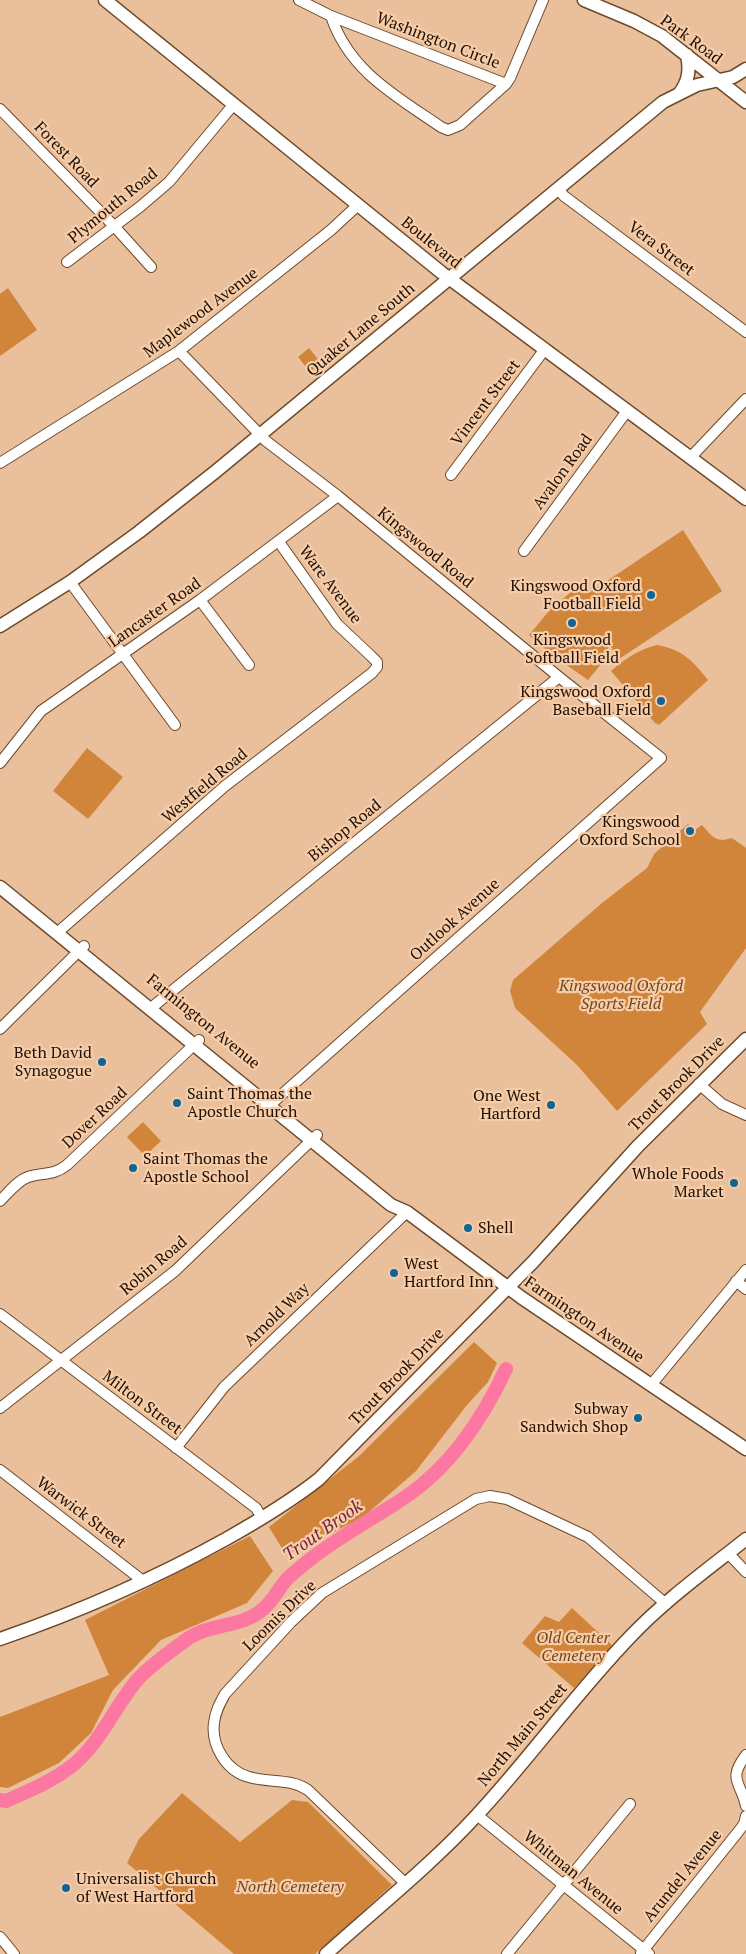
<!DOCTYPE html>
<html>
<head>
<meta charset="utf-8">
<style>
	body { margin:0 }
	canvas { display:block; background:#eac09c }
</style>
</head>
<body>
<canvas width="746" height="1954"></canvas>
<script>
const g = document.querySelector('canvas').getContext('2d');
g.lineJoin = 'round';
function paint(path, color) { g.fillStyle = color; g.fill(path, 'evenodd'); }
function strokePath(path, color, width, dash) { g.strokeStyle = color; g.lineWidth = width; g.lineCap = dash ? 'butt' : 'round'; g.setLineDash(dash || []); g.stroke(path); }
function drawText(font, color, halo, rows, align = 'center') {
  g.font = font + ' "PT Serif",serif'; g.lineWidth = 4.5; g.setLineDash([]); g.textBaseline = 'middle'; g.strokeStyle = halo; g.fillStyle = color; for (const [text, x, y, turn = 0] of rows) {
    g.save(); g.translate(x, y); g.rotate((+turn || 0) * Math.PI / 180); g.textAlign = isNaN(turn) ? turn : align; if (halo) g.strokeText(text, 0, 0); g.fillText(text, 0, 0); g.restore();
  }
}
paint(new Path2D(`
	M8 288 37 330 0 356V294Z
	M309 348 321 363 310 372 298 357Z
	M683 530 722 591 619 659 609 644C608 658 596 670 588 680L555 657 529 635 549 611 579 585 589 593Z
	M657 645C683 650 692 660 708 680L659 725 655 723 611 671C626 658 638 650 657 645Z
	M87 748 123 777 88 819 53 791Z
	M688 824 695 830 702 825C713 837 715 843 732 838L746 848V948L700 1012 707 1024 617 1111 577 1065 515 1008 510 991 513 980 602 903 647 868 654 854Z
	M143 1122 161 1141 145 1156 127 1137Z
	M474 1342 497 1363 488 1382 467 1405 416 1471 362 1518 286 1555 269 1527 358 1457Z
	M250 1536 273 1571 247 1603 161 1640 113 1690 91 1733 59 1763 8 1788 0 1787V1717L109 1675 85 1620Z
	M572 1608 613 1646 574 1688 522 1643 545 1616 559 1622Z
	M182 1793 240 1842 292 1800 308 1802 392 1885 315 1954H234L127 1863 139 1839Z`), '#d1853a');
strokePath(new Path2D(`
	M0 1800 6 1801C29 1791 53 1781 73 1765 100 1743 113 1710 134 1684 143 1671 172 1650 186 1640 208 1623 241 1628 262 1610 272 1602 278 1590 286 1580 294 1572 303 1565 312 1558 342 1535 376 1517 407 1496 452 1465 483 1418 506 1369`), '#fc77a1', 14);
const minor = new Path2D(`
	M299 0 331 16 506 84
	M331 16C349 71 396 96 441 127L448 130 460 125 506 84 510 78 543 0
	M0 109 114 226 151 267
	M559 190 564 196 746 332
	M67 262 141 206 169 182 234 104
	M179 351 266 441 338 496 559 677 661 758 270 1105
	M690 458 746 399
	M0 463 179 351 331 230 358 205
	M451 475 545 349
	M524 551 627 411
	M70 582 175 725
	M200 600 249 665
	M0 763 41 711 200 600 338 496
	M57 933 225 786 372 673 377 667V662L371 656 337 624 279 542
	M151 1008 559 677
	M0 1029 84 946
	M699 1084 722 1104 746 1115
	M0 1201C8 1193 17 1181 28 1177 43 1172 53 1176 67 1165L199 1040
	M736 1281 746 1289
	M0 1314 256 1508 262 1518
	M651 1385 746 1270
	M0 1408 175 1271 317 1135
	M176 1448 224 1387 407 1212
	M0 1470 143 1581
	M728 1553 746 1572
	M746 1755C727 1780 741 1782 746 1806
	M477 1815 649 1954
	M405 1883 308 1790C290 1778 269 1783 249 1777 226 1771 211 1745 214 1723 215 1712 220 1703 225 1694L291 1622 322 1593 476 1499 490 1496 507 1499 588 1537 666 1604
	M0 1937 14 1954
	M641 1953 738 1832 744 1824 746 1816
	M507 1954 630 1804`);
const major = new Path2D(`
	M105 0 442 273 746 499
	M584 0 634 21 662 36 746 102
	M679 94C689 81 690 70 687 55
	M0 626 70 582 139 532 215 472 663 102 697 85 733 77 746 69
	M0 887 391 1205 407 1212 522 1298 746 1449
	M0 1639C78 1612 154 1579 226 1539 258 1521 290 1502 319 1479L533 1262 638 1146 746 1039
	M326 1954C377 1908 431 1865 477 1815 530 1758 576 1693 630 1637 665 1600 707 1570 746 1539`);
strokePath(minor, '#6d4929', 12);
strokePath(major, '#6d4929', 15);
strokePath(minor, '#fff', 10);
strokePath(major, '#fff', 12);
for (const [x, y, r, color] of [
	[651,595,5,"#106495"],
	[572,623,5,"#106495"],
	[661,701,5,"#106495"],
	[690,831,5,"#106495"],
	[102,1062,5,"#106495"],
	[177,1103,5,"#106495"],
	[551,1105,5,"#106495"],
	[133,1168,5,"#106495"],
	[734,1183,5,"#106495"],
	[468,1228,5,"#106495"],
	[394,1273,5,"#106495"],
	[638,1418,5,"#106495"],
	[66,1888,5,"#106495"]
]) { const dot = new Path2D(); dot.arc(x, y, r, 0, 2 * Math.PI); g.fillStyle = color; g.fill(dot); strokePath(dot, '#f7cda9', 2); }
drawText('16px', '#1d0f03', '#f7cda9', [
	["Park Road",691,40,36],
	["Washington Circle",438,41,21],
	["Forest Road",66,155,46],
	["Plymouth Road",113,206,-39],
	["Boulevard",431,243,39],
	["Vera Street",661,249,37],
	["Maplewood Avenue",201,313,-37],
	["Quaker Lane South",361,330,-40],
	["Vincent Street",486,403,-53],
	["Avalon Road",563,472,-54],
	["Kingswood Road",425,548,39],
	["Ware Avenue",330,585,53],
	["Lancaster Road",155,613,-35],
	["Westfield Road",205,786,-40],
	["Bishop Road",345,831,-39],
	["Outlook Avenue",455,920,-42],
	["Farmington Avenue",203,1022,39],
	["Trout Brook Drive",677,1084,-45],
	["Dover Road",95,1118,-43],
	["Robin Road",154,1266,-40],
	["Arnold Way",277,1315,-44],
	["Farmington Avenue",584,1320,34],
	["Trout Brook Drive",397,1377,-46],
	["Milton Street",142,1403,37],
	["Warwick Street",81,1513,37],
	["Loomis Drive",280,1616,-44],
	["North Main Street",523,1735,-50],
	["Whitman Avenue",573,1873,39],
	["Arundel Avenue",683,1876,-51]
]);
drawText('16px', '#1d0f03', '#f7cda9', [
	["Kingswood Oxford",641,586],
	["Football Field",641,604],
	["Kingswood",572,640,"center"],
	["Softball Field",572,658,"center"],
	["Kingswood Oxford",651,692],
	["Baseball Field",651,710],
	["Kingswood",680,822],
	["Oxford School",680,840],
	["Beth David",92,1053],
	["Synagogue",92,1071],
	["Saint Thomas the",187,1094,"left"],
	["Apostle Church",187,1112,"left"],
	["One West",541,1096],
	["Hartford",541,1114],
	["Saint Thomas the",143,1159,"left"],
	["Apostle School",143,1177,"left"],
	["Whole Foods",724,1174],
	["Market",724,1192],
	["Shell",478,1228,"left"],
	["West",404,1264,"left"],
	["Hartford Inn",404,1282,"left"],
	["Subway",628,1409],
	["Sandwich Shop",628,1427],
	["Universalist Church",76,1879,"left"],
	["of West Hartford",76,1897,"left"]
], 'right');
drawText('italic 16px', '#70471f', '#f7cda9', [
	["Kingswood Oxford",621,986],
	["Sports Field",621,1004],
	["Old Center",573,1638],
	["Cemetery",573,1656],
	["North Cemetery",290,1887]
]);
drawText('italic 18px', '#721f3e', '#f7cda9', [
	["Trout Brook",323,1531,-35]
]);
</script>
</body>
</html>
